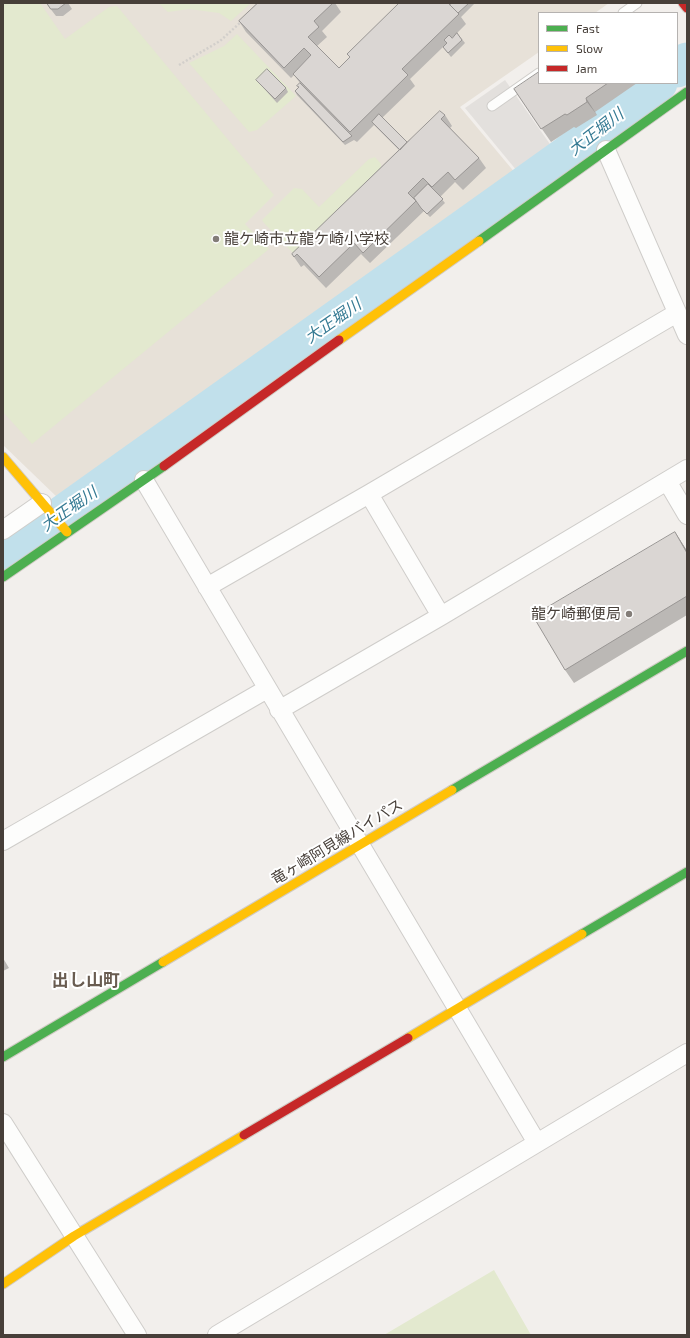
<!DOCTYPE html>
<html>
<head>
<meta charset="utf-8">
<style>
	body { margin:0 }
	#map { position:relative; width:690px; height:1338px; overflow:hidden; background:#f2efec; font-family:"Exo 2",sans-serif }
	canvas { display:block }
	.frame { position:absolute; inset:0; border:4px solid #473f39; pointer-events:none }
	.legend { position:absolute; left:538px; top:12px; width:140px; height:72px; box-sizing:border-box; background:#fff; border:1px solid #b5b2b0; margin:0; padding:5px 7px; list-style:none; font-size:12px; color:#473f39 }
	.legend li { display:flex; align-items:center; gap:8px; height:20px }
	.legend b { width:20px; border:1px solid #b5b2b0 }
</style>
</head>
<body>
<div id="map">
<canvas width="690" height="1338"></canvas>
<div class="frame"></div>
<ul class="legend">
<li><b style="height:5px;background:#4caf50"></b>Fast</li>
<li><b style="height:5px;background:#ffc107"></b>Slow</li>
<li><b style="height:5px;background:#c62828"></b>Jam</li>
</ul>
</div>
<script>
const g = document.querySelector('canvas').getContext('2d');
g.lineJoin = 'round';
function paint(path, color) { g.fillStyle = color; g.fill(path, 'evenodd'); }
function strokePath(path, color, width, dash) { g.strokeStyle = color; g.lineWidth = width; g.lineCap = dash ? 'butt' : 'round'; g.setLineDash(dash || []); g.stroke(path); }
function drawText(font, color, halo, rows, align = 'center') {
  g.font = font + ' "Exo 2","Noto Sans JP",sans-serif'; g.lineWidth = 4; g.setLineDash([]); g.textBaseline = 'middle'; g.strokeStyle = halo; g.fillStyle = color; for (const [text, x, y, turn = 0] of rows) {
    g.save(); g.translate(x, y); g.rotate((+turn || 0) * Math.PI / 180); g.textAlign = isNaN(turn) ? turn : align; if (halo) g.strokeText(text, 0, 0); g.fillText(text, 0, 0); g.restore();
  }
}
paint(new Path2D(`
	M3 3H609L595 13H539V52L460 107 516 174 342 304 58 498 3 445Z`), '#e7e1d8');
paint(new Path2D(`
	M3 3H40L65 39 109 7 117 6 274 195 245 224 269 249 32 444 3 412Z
	M158 3H251L231 21 219 13 189 9 168 12Z
	M237 34 296 96 257 130 249 132 189 63 224 46Z
	M375 157 381 164V170L294 254 264 223 262 220 294 188 302 189 319 207 369 159Z
	M494 1270 531 1335H384Z`), '#e3e9cf');
paint(new Path2D(`
	M505 80 552 147 517 171 465 108Z`), '#e3e0dd');
strokePath(new Path2D(`
	M677 69 687 61
	M3 556 567 154 659 83`), '#c1e0eb', 37);
const lane = new Path2D(`
	M623 13 637 3
	M492 106 539 73`);
const street = new Path2D(`
	M606 150 687 335
	M144 480 537 1143
	M667 481 687 515
	M369 494 441 616
	M3 530 42 503
	M207 587 369 494 677 313
	M279 710 441 616 687 469
	M3 841 267 689
	M3 1123 137 1335
	M217 1335 687 1053`);
const fast = new Path2D(`
	M479 241 687 92
	M3 577 164 466
	M452 790 687 651
	M582 934 687 872
	M3 1057 163 962`);
const slow = new Path2D(`
	M339 340 479 241
	M3 457 67 532
	M163 962 452 790
	M408 1038 582 934
	M3 1284 74 1236 244 1135`);
const jam = new Path2D(`
	M683 3 687 8
	M164 466 339 340
	M244 1135 408 1038`);
strokePath(lane, '#cfcdca', 11);
strokePath(street, '#cfcdca', 20);
strokePath(fast, '#d0cbc4', 11);
strokePath(slow, '#d0cbc4', 11);
strokePath(jam, '#d0cbc4', 11);
strokePath(new Path2D(`
	M179 65 220 41 242 21`), '#d2cfcb', 2.5, [2, 2]);
strokePath(lane, '#fdfdfc', 9);
strokePath(street, '#fdfdfc', 18);
strokePath(fast, '#4caf50', 9);
strokePath(slow, '#ffc107', 9);
strokePath(jam, '#c62828', 9);
paint(new Path2D(`
	M46 3H68L72 9 63 16H56Z
	M258 3H335L341 12 322 31 327 37 317 46 339 68 350 57 347 54 450 5 452 3H475L461 17 466 24 457 33 465 43 451 57 443 47 410 79 415 86 382 118 407 142 445 115 452 126 450 128 479 158 486 168 463 190 455 182 440 197 445 203 430 217 424 211 370 263 361 254 326 288 304 265 301 267 292 254 399 150 374 125 357 142 354 140 345 145 297 95 295 91 298 88 300 83 294 75 291 78 246 32 239 21Z
	M256 80 286 88 288 92 277 103 259 83Z
	M539 83H637L595 112 597 115 576 128 574 127 551 142 514 89Z
	M675 532 687 551V615L574 683 565 670Z
	M3 958 9 968 3 971Z`), '#bbb8b5');
paint(new Path2D(`
	M586 98 595 112 597 115 587 102Z
	M675 532 684 546 687 551V553Z`), '#999694');
const building = new Path2D(`
	M47 3H66L58 9H51Z
	M258 3H333L314 21 319 27 308 37 339 68 350 57 347 54 399 3H448L459 14 402 69 408 75 350 132 293 74 311 55 304 48 284 68 239 21Z
	M452 3H469L458 13 450 5Z
	M457 33 462 40 448 53 443 47 447 43 444 40 449 35 452 38Z
	M267 69 286 88 275 99 256 80Z
	M539 72V83H608L586 98 587 102 567 115 565 114 541 129 514 89Z
	M300 83 352 136 343 142 295 91 299 87 297 86Z
	M440 111 445 115 441 119 479 158 455 180 448 172 432 187 423 178 408 193 416 201 363 253 354 243 319 277 297 254 294 257 292 254Z
	M379 114 407 142 400 150 372 122Z
	M428 184 443 199 427 214 421 208 414 198Z
	M675 532 687 553V596L565 670 533 616Z`);
paint(building, '#dad6d3');
strokePath(building, '#999694', 1);
for (const [x, y, r, color] of [
	[216,239,4,"#837d78"],
	[629,614,4,"#837d78"]
]) { const dot = new Path2D(); dot.arc(x, y, r, 0, 2 * Math.PI); g.fillStyle = color; g.fill(dot); strokePath(dot, '#fff', 1.5); }
drawText('15px', '#473f39', '#fff', [
	["龍ケ崎市立龍ケ崎小学校",224,239],
	["龍ケ崎郵便局",621,614,"right"]
], 'left');
drawText('15px', '#473f39', '#fff', [
	["竜ヶ崎阿見線バイパス",337,842,-31]
]);
drawText('italic 16px', '#357a93', '#fff', [
	["大正堀川",596,132,-38],
	["大正堀川",333,321,-35],
	["大正堀川",69,509,-35]
]);
drawText('bold 17px', '#695c51', '#fff', [
	["出し山町",86,980]
]);
</script>
</body>
</html>
